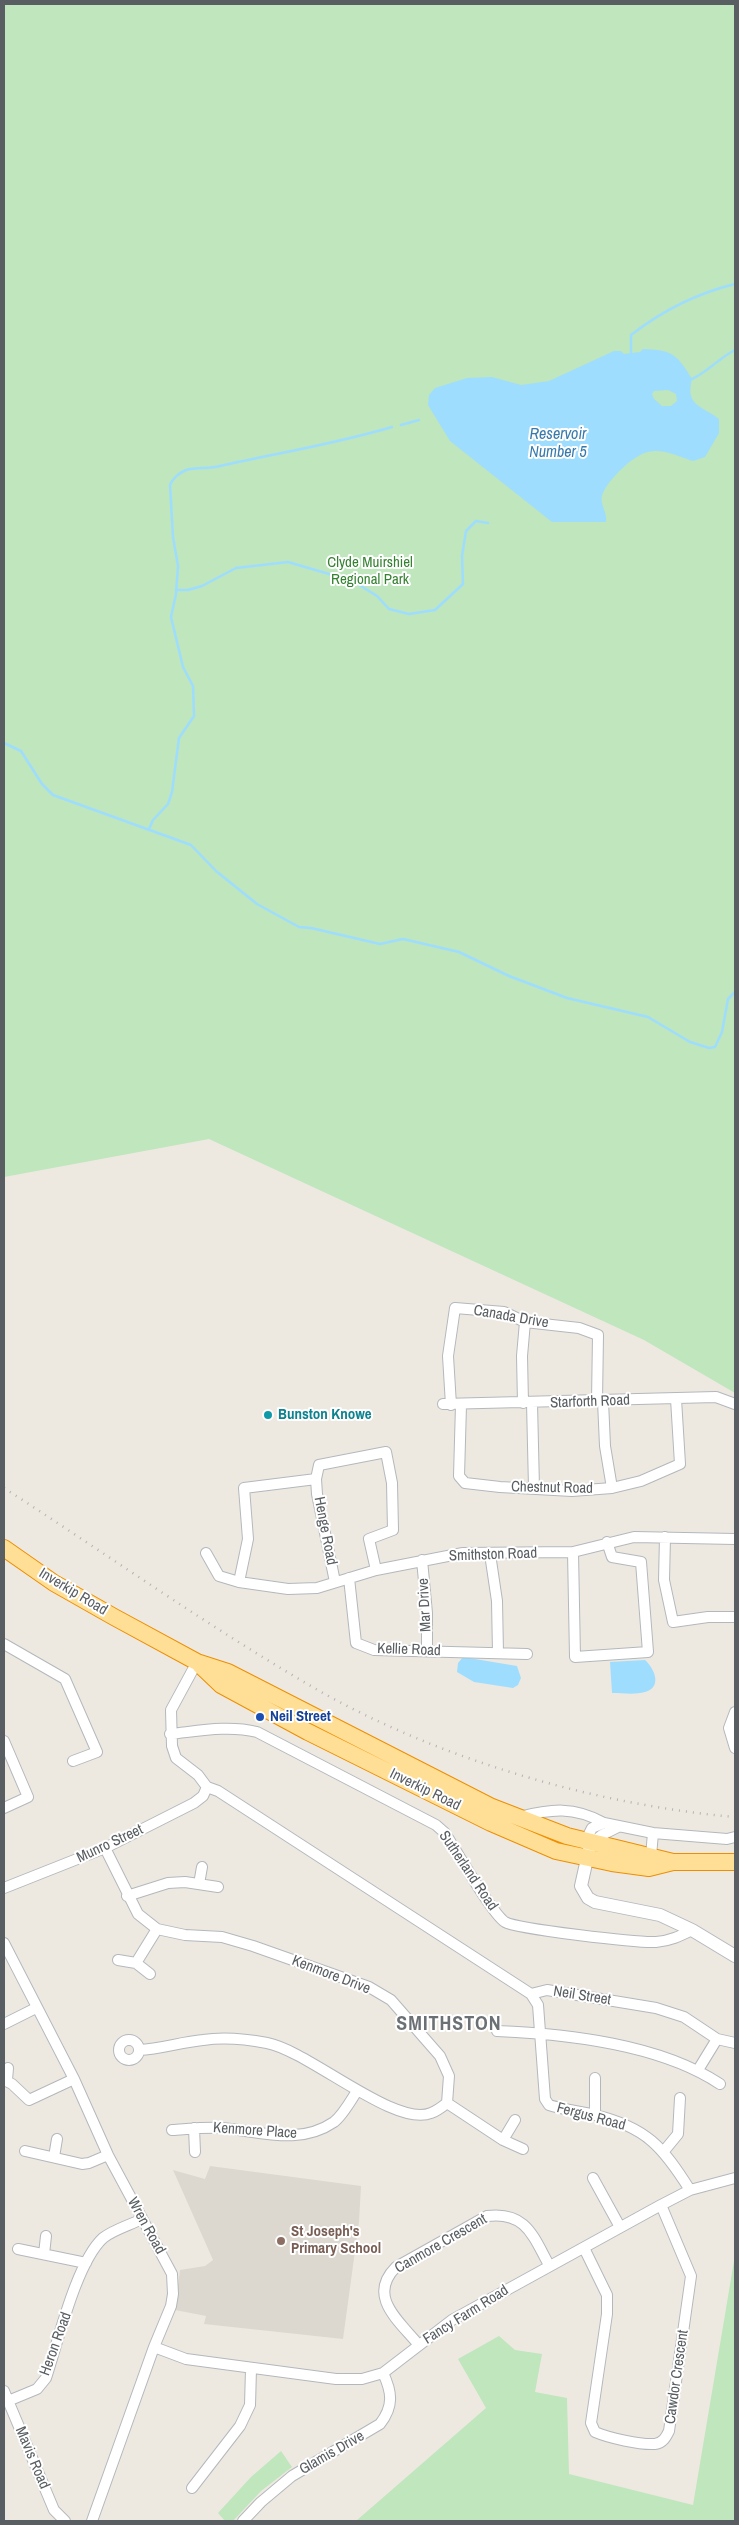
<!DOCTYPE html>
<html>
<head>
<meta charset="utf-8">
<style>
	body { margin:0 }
	#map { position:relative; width:739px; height:2525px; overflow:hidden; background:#ede9e1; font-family:"Archivo Narrow",sans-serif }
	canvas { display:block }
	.frame { position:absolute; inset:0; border:5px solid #595e62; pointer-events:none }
</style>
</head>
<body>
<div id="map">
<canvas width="739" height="2525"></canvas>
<div class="frame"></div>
</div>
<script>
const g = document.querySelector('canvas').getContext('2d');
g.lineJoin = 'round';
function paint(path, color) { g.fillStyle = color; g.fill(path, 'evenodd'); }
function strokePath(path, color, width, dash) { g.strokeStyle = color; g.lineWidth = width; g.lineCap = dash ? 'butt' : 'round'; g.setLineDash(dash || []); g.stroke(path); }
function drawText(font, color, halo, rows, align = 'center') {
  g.font = font + ' "Archivo Narrow",sans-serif'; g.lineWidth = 4; g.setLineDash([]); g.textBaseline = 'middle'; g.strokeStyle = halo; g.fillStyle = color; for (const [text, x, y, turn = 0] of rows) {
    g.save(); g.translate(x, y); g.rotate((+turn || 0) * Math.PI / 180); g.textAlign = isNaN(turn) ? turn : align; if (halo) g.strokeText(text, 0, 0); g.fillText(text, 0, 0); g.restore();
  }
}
paint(new Path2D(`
	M210 2166 361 2186 359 2222 343 2339 204 2324 206 2316 175 2310 180 2270 205 2266 213 2260 173 2170 205 2179Z`), '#ddd8cf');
paint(new Path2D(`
	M4 4H735V1393L644 1340 209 1139 4 1177Z
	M735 2255V2521H356L486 2408 458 2359 499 2336 515 2350 542 2354 535 2392 567 2398 569 2474 693 2505Z
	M281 2451 292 2467 261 2491 233 2521H225L218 2513 251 2477Z`), '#bfe6bc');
paint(new Path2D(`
	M643 349C672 350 677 354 692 379 685 406 701 405 719 419V433L705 457 693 461C680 457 662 448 648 452 633 455 609 479 603 493 598 503 608 512 606 522H552L450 441 428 405 429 395 435 388 467 378 492 377 521 385 549 381 614 351H621L624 354 640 352ZM668 390 676 394 677 401 671 406H662L654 399 652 394 654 391Z
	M463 1657 517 1666 521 1678 518 1685 513 1688 474 1682 457 1672 458 1663Z
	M645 1660C654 1668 663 1687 645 1692 635 1695 622 1693 612 1693L610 1662Z`), '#9fddff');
strokePath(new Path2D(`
	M631 353V335C662 311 698 293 735 284
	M692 379C709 371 719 358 735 350
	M401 425 419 420
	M176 590H188L202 586 236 568 288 562 353 581 377 596 389 609 409 614 435 610 463 584 462 556 466 531 476 521 488 523
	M4 743 21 751 42 784 53 795 191 845 216 871 257 904 299 927 311 928 380 944 403 939 459 952 509 976 567 998 648 1017 690 1042 709 1048 715 1047 722 1032 728 999 735 992
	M149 829 153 820 168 804 172 792 179 738 194 716 193 686 183 667 171 617 176 594 178 566 173 537 170 485C172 479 179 473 186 470 197 467 209 469 220 466 278 453 335 444 392 427`), '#9fddff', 2.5);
const minor = new Path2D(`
	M603 1401 605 1446 612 1488
	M523 1403 522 1356 525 1322
	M532 1403 534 1488
	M443 1404 716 1397 735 1404
	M451 1405 448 1356 455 1308 504 1312 525 1322 579 1328 598 1335 597 1401
	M461 1405 459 1476 465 1483 500 1487 572 1491 612 1488 641 1481 680 1464 676 1399
	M316 1479 317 1494 335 1582
	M665 1537 664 1580 673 1622 708 1617H735
	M573 1552 575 1657 648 1652 641 1562 612 1557 607 1542
	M206 1553 219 1576 239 1582 288 1589 317 1588 376 1570 463 1553 573 1552 634 1537 735 1539
	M490 1554 497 1601 498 1653
	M422 1560 427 1613V1650
	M349 1578 356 1643 374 1650 527 1654
	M239 1582 248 1539 244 1488 316 1479 319 1465 386 1452 392 1483 393 1530 369 1539 376 1570
	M4 1644 65 1679 97 1752 73 1761
	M197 1662 171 1710 172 1746 176 1758 198 1775 207 1787 218 1791 531 1994 547 1990 656 2008 684 2017 717 2039 735 2043
	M735 1712 729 1728 735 1748
	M170 1734C199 1731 228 1725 257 1732L436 1825 445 1833C456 1850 492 1914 505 1922 517 1929 638 1943 656 1942 670 1941 680 1936 692 1930
	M4 1741 28 1797 4 1808
	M519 1817C551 1809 574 1806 604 1823
	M618 1827 602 1835 592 1843 589 1834 592 1828 604 1823 653 1833 727 1839 735 1837
	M105 1848 138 1914 157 1929 185 1935 222 1937 253 1946 369 1987 391 2000 440 2056 449 2076 447 2103C442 2107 437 2111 431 2113 395 2128 309 2051 267 2043 246 2039 223 2037 203 2040 181 2042 161 2049 139 2050
	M651 1856 653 1833
	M199 1884 202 1867
	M4 1888 105 1848 194 1803 203 1796 207 1787
	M127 1896 168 1883 185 1882 218 1887
	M4 1943 74 2079 108 2155 172 2274 173 2294 171 2306 154 2347 92 2521
	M118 1960 136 1963 150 1974
	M136 1963 157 1929
	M531 1994 538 2005 545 2099 549 2105C564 2110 580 2111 595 2115 646 2127 663 2147 690 2190
	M4 2024 36 2008
	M497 2031C568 2034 660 2044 720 2084
	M119 2050a10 10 0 1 1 20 0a10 10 0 1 1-20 0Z
	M698 2070 717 2039
	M595 2078V2115
	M4 2080 12 2084 29 2100 74 2079
	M7 2080 8 2068
	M447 2103 503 2140 523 2149
	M194 2128 195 2152
	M172 2130C188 2129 205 2127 222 2128 260 2131 299 2146 334 2122 343 2115 351 2100 357 2091
	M503 2140 515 2120
	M25 2151 82 2164 89 2163 108 2155
	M664 2151 678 2134 680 2098
	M54 2157 57 2139
	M593 2178 620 2227
	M584 2248 607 2295V2314L591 2423 595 2432C609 2438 640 2445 655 2444 663 2443 666 2437 669 2431L691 2276 661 2205
	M18 2249 86 2263
	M44 2254 46 2236
	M418 2344C398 2320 367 2296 396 2267L487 2216C526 2211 533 2236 549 2265
	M154 2347 186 2359 336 2379H362L383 2373 452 2320 661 2205 690 2190 735 2178
	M4 2391 54 2510 65 2521
	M8 2401 37 2389 46 2378C58 2342 76 2263 103 2238 113 2230 130 2225 142 2219
	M192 2488 240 2426 250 2405 251 2369
	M243 2521 261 2502 292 2476 380 2424C394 2406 392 2392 383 2373`);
const tertiary = new Path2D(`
	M589 1850 581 1886 588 1898 595 1902 660 1915 692 1930 735 1956`);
const trunk = new Path2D(`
	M4 1548 54 1583 114 1617 197 1662 228 1672 492 1807 567 1836 673 1862
	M200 1665 221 1685 308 1732 491 1823 556 1851 612 1863 649 1868 673 1862H735`);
strokePath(minor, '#b4b8bc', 12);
strokePath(tertiary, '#b4b8bc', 14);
strokePath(trunk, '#ee8e00', 18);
strokePath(minor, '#fff', 10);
strokePath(tertiary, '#fff', 12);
strokePath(trunk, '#ffdf95', 16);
strokePath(new Path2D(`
	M4 1488C108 1555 209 1627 316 1689 438 1759 596 1805 735 1817`), '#b2b3b3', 2.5, [1, 6]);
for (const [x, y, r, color] of [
	[268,1415,5,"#0f9aa8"],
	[260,1717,5,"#1a4fb4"],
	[281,2241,5,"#8d6e63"]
]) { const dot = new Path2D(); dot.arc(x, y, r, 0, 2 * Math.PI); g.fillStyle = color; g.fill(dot); strokePath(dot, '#fff', 2); }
drawText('15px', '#348231', '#fff', [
	["Clyde Muirshiel",370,563],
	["Regional Park",370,580]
]);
drawText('15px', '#595e62', '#fff', [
	["Canada Drive",511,1317,10],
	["Starforth Road",590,1402,-2],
	["Chestnut Road",552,1488,1],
	["Henge Road",325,1531,79],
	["Smithston Road",493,1555,-2],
	["Inverkip Road",73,1592,31],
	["Mar Drive",425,1605,-93],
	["Kellie Road",409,1650,2],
	["Inverkip Road",425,1790,26],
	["Munro Street",110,1844,-25],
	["Sutherland Road",468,1871,56],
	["Kenmore Drive",331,1975,21],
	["Neil Street",582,1996,9],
	["Fergus Road",591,2117,15],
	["Kenmore Place",255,2131,4],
	["Wren Road",146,2226,61],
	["Canmore Crescent",441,2244,-30],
	["Fancy Farm Road",466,2315,-32],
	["Heron Road",56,2344,-70],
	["Cawdor Crescent",677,2377,-82],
	["Glamis Drive",332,2453,-30],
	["Mavis Road",32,2458,67]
]);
drawText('bold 15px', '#0d838f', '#fff', [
	["Bunston Knowe",278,1415]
], 'left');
drawText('bold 15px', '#164399', '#fff', [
	["Neil Street",270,1717]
], 'left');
drawText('bold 15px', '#785e54', '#fff', [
	["St Joseph's",291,2232],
	["Primary School",291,2249]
], 'left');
drawText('italic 16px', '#377aab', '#fff', [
	["Reservoir",558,435],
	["Number 5",558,453]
]);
g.letterSpacing = '1px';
drawText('bold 20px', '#6a7074', '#fff', [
	["SMITHSTON",449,2025]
]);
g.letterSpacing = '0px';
</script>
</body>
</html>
